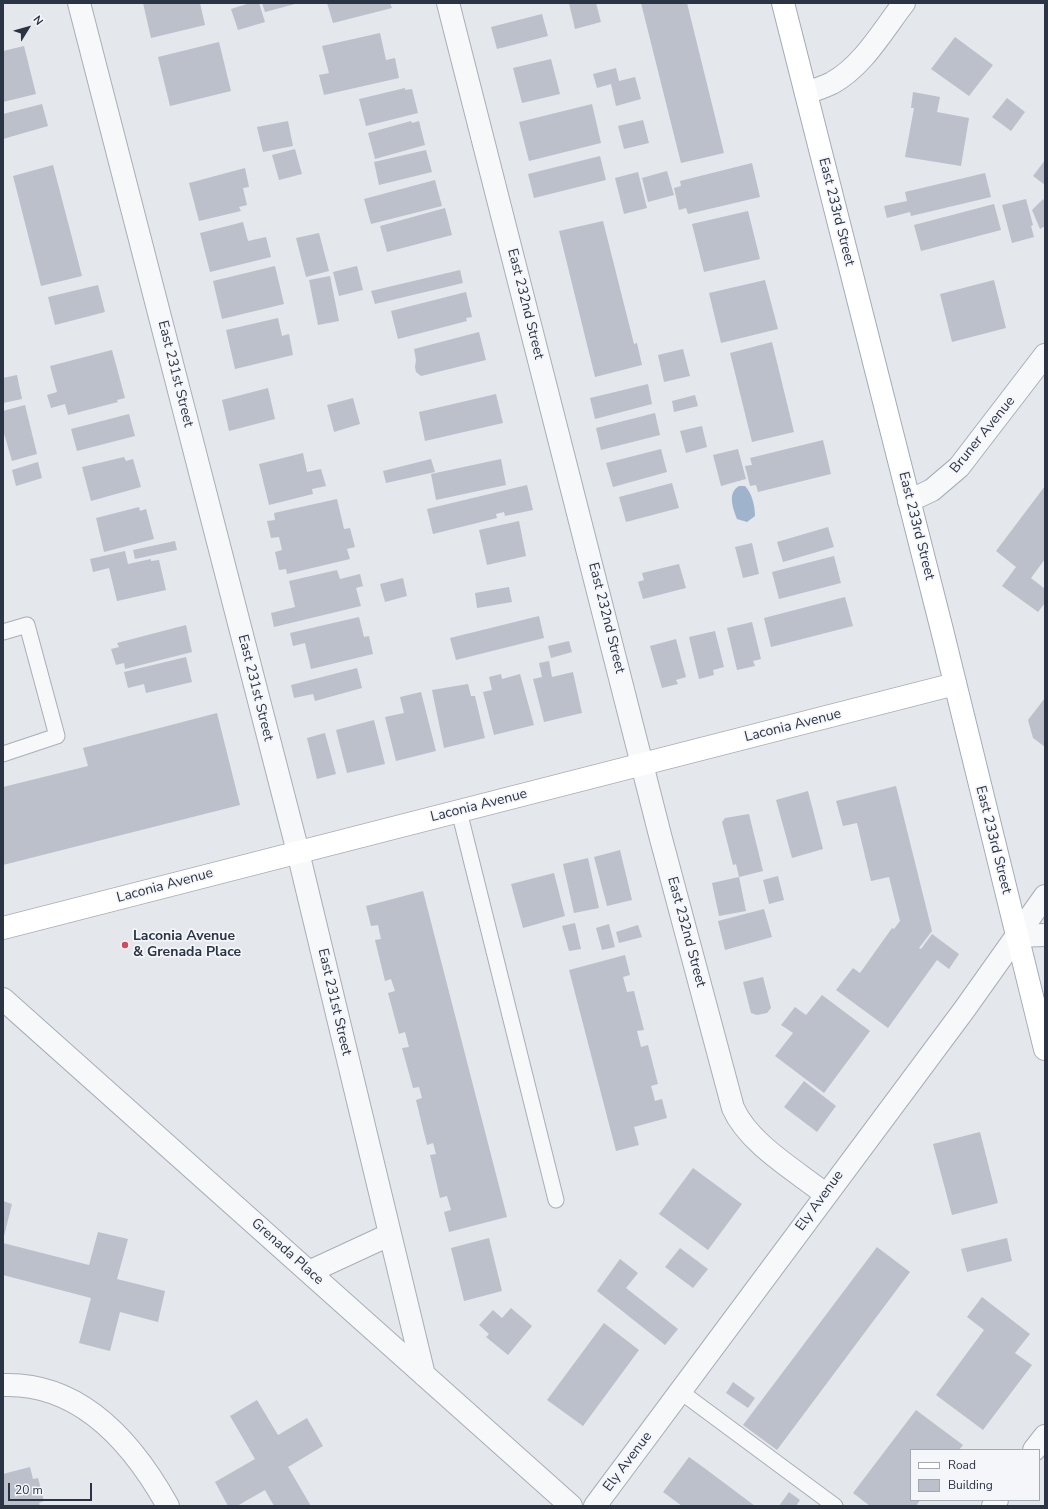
<!DOCTYPE html>
<html>
<head>
<meta charset="utf-8">
<style>
	body { margin:0 }
	#map { position:relative; width:1048px; height:1509px; overflow:hidden; background:#e4e7ec; font-family:"Nunito Sans",sans-serif }
	canvas { display:block }
	.frame { position:absolute; inset:0; border:4px solid #2b3445; pointer-events:none }
	.legend { position:absolute; left:910px; top:1449px; width:130px; height:52px; box-sizing:border-box; background:#f4f6f9; border:1px solid #a4a8b1; margin:0; padding:5px 7px; list-style:none; font-size:12px; color:#2b3445 }
	.legend li { display:flex; align-items:center; gap:8px; height:20px }
	.legend b { width:20px; border:1px solid #a4a8b1 }
	.north { position:absolute; left:8px; top:8px; width:40px; height:40px; -webkit-text-stroke:3px #f4f6f9; paint-order:stroke; rotate:53deg; font-size:11px; font-weight:700; line-height:16px; text-align:center; color:#2b3445 }
	.north::after { content:''; display:block; margin:auto; width:14px; height:18px; background:#2b3445; clip-path:polygon(50% 0,100% 100%,50% 72%,0 100%) }
	.scale { position:absolute; left:8px; top:1483px; width:84px; height:18px; box-sizing:border-box; border:2px solid #2b3445; border-top:0; padding-left:5px; font-size:12px; line-height:14px; white-space:nowrap; color:#2b3445; -webkit-text-stroke:3px #f4f6f9; paint-order:stroke }
</style>
</head>
<body>
<div id="map">
<canvas width="1048" height="1509"></canvas>
<div class="frame"></div>
<ul class="legend">
<li><b style="height:5px;background:#fff"></b>Road</li>
<li><b style="height:11px;background:#bbc0ca"></b>Building</li>
</ul>
<div class="north">N</div>
<div class="scale">20 m</div>
</div>
<script>
const g = document.querySelector('canvas').getContext('2d');
g.lineJoin = 'round';
function paint(path, color) { g.fillStyle = color; g.fill(path, 'evenodd'); }
function strokePath(path, color, width, dash) { g.strokeStyle = color; g.lineWidth = width; g.lineCap = dash ? 'butt' : 'round'; g.setLineDash(dash || []); g.stroke(path); }
function drawText(font, color, halo, rows, align = 'center') {
  g.font = font + ' "Nunito Sans",sans-serif'; g.lineWidth = 3.5; g.setLineDash([]); g.textBaseline = 'middle'; g.strokeStyle = halo; g.fillStyle = color; for (const [text, x, y, turn = 0] of rows) {
    g.save(); g.translate(x, y); g.rotate((+turn || 0) * Math.PI / 180); g.textAlign = isNaN(turn) ? turn : align; if (halo) g.strokeText(text, 0, 0); g.fillText(text, 0, 0); g.restore();
  }
}
paint(new Path2D(`
	M739 486H745C752 493 755 506 755 516L747 522 737 519C733 508 727 493 739 486Z`), '#9fb4cc');
paint(new Path2D(`
	M143 3H200L205 25 151 38Z
	M250 3H259L265 22 238 30 231 9Z
	M262 3H295V4L265 12Z
	M327 3H390L392 8 333 23Z
	M569 3H596L601 22 575 29Z
	M641 3H687L724 153 681 163Z
	M542 14 548 36 497 49 491 27Z
	M380 33 386 60 395 58 399 78 324 95 319 75 329 73 322 46Z
	M955 37 993 65 969 96 931 69Z
	M219 42 231 91 170 106 158 57Z
	M24 46 36 94 3 102V51Z
	M551 59 560 94 522 103 513 68Z
	M616 68 619 81 635 77 641 99 616 106 611 84 597 88 593 74Z
	M405 88V90L412 89 418 113 366 126 359 99Z
	M913 92 940 97 937 112 969 118 961 166 905 157 914 108H911Z
	M1007 98 1025 112 1011 131 992 117Z
	M42 104 48 126 3 139V114Z
	M592 104 601 143 529 161 519 122Z
	M643 120 649 143 624 149 618 126Z
	M288 121 293 146 263 152 257 127Z
	M411 121 412 123 419 121 425 145 375 159 368 133Z
	M295 149 302 174 279 180 272 155Z
	M426 150 432 172 379 185 374 162Z
	M600 156 606 180 534 198 528 174Z
	M1045 160V185L1033 176Z
	M752 163 760 197 688 214 686 208 679 210 674 188 681 186 680 181Z
	M53 165 82 276 41 286 13 176Z
	M245 168 249 187 243 188 247 205 239 207 241 211 199 221 189 183Z
	M667 171 674 195 648 202 642 178Z
	M638 172 647 208 624 214 615 178Z
	M985 173 991 197 911 216 910 212 887 218 884 206 907 201 905 192Z
	M435 180 442 206 371 224 364 199Z
	M1026 199 1033 225 1031 226 1034 237 1012 243 1002 205Z
	M1043 199 1045 202V226L1040 229 1032 210Z
	M994 204 1001 230 921 251 914 225Z
	M445 208 452 235 387 252 380 226Z
	M748 211 760 259 704 272 692 224Z
	M603 221 634 344 637 343 642 365 595 377 559 231Z
	M243 222 248 241 266 237 271 257 210 272 200 233Z
	M319 233 329 271 306 277 296 238Z
	M275 266 284 304 222 319 213 281Z
	M357 266 363 290 339 296 333 272Z
	M460 270 463 283 375 304 371 291Z
	M330 276 339 321 318 325 309 280Z
	M765 280 778 329 721 343 709 293Z
	M994 280 1006 328 952 342 940 294Z
	M98 285 105 312 55 325 48 297Z
	M466 292 472 317 466 318 467 321 398 339 391 311Z
	M278 318 282 336 289 334 293 355 235 369 226 330Z
	M479 332 486 360 421 376 416 372 415 367 416 360 414 349Z
	M772 342 794 432 752 442 730 353Z
	M683 349 690 376 664 382 658 355Z
	M112 350 125 398 117 400 118 402 68 415 65 404 51 408 47 395 57 392 50 366Z
	M17 375 22 399 3 403V378Z
	M648 384 652 404 595 419 590 398Z
	M268 388 275 419 229 431 222 400Z
	M496 394 503 423 425 441 419 412Z
	M695 395 698 406 674 412 672 401Z
	M353 398 360 424 334 432 327 405Z
	M25 405 37 454 12 461 3 430V411Z
	M655 413 660 435 601 450 596 428Z
	M129 414 135 436 77 451 71 429Z
	M702 426 707 447 686 453 680 431Z
	M823 440 831 474 758 492 756 485 750 486 745 466 752 465 750 458Z
	M661 449 667 472 613 487 606 463Z
	M738 449 746 479 721 486 713 455Z
	M303 453 307 472 321 469 326 486 312 489 313 494 269 505 259 464Z
	M124 457 126 461 133 459 141 487 91 501 82 467Z
	M431 459 435 472 386 483 383 471Z
	M501 459 506 485 436 500 431 474Z
	M38 462 42 478 16 486 12 470Z
	M672 483 679 508 626 522 619 497Z
	M527 485 533 510 505 516 504 512 496 514 497 518 433 534 427 509Z
	M1045 486V559L1031 578 1045 589V603L1038 612 1002 586 1016 567 996 551Z
	M337 499 344 529 350 528 355 547 347 549 350 559 287 574 286 569 279 570 275 552 282 550 279 537 271 538 267 521 275 520 274 513Z
	M139 507 140 511 146 509 154 539 104 552 96 518Z
	M519 521 526 556 487 565 479 530Z
	M828 527 834 547 783 562 777 542Z
	M175 541 177 550 135 559 133 550Z
	M752 543 759 574 743 578 735 547Z
	M125 551 128 564 151 559V561L159 560 166 590 117 601 109 568 93 572 90 559Z
	M834 556 841 583 779 599 772 572Z
	M679 564 686 588 643 599 638 582 644 580 642 573Z
	M337 570 340 579 360 574 363 586 356 588 361 606 274 627 271 613 295 607 289 581Z
	M403 578 407 596 385 602 380 584Z
	M509 587 512 602 477 608 475 593Z
	M845 597 853 626 771 647 764 618Z
	M539 616 544 638 456 660 450 638Z
	M359 617 364 637 369 636 373 654 311 669 305 643 293 646 290 633Z
	M752 622 761 659 753 661 755 666 737 670 727 628Z
	M186 625 192 652 125 669 124 663 116 665 111 649 119 647 117 643Z
	M715 631 724 667 713 670 714 675 699 679 689 637Z
	M676 639 686 677 676 680 678 684 662 688 650 646Z
	M569 641 572 652 551 658 548 646Z
	M186 657 192 682 146 693 144 684 128 688 124 672Z
	M549 661 552 677 573 672 582 713 544 722 533 679 542 677 539 663Z
	M357 668 362 688 315 701 313 694 294 698 291 685Z
	M501 674 502 679 520 674 534 725 494 735 483 692 492 690 489 677Z
	M468 684 471 696H475L485 738 444 748 432 690Z
	M421 692 436 751 396 761 385 717 404 713 400 697Z
	M1045 698V747L1033 738 1028 720Z
	M217 713 240 805 3 865V787L88 766 83 748Z
	M374 720 385 764 347 773 336 730Z
	M325 733 336 774 317 779 307 738Z
	M896 786 932 931 919 948 921 949 932 934 959 954 949 969 937 960 888 1028 836 990 853 968 860 973 892 928 894 929 900 921 889 877 871 881 857 823 843 826 836 801Z
	M808 791 823 849 792 858 776 800Z
	M749 814 763 871 739 877 736 864 733 865 722 822 725 818Z
	M620 850 632 900 607 906 594 857Z
	M588 858 599 908 574 913 563 864Z
	M554 873 565 916 523 928 511 884Z
	M778 876 784 900 769 904 763 880Z
	M739 877 746 911 719 916 712 883Z
	M423 891 507 1217 449 1232 444 1212 451 1210 447 1196 440 1198 430 1155 436 1154 433 1143 427 1145 416 1100 422 1098 419 1087 413 1088 402 1048 409 1047 405 1032 399 1034 388 993 395 991 391 979 385 981 375 940 381 939 379 930 378 925 371 926 366 906Z
	M764 909 772 937 725 950 718 921Z
	M575 923 581 949 569 951 562 926Z
	M609 924 615 947 602 950 596 928Z
	M638 925 642 937 619 943 616 932Z
	M625 955 630 975 623 977 627 992 634 991 644 1030 637 1031 641 1047 648 1045 658 1084 651 1086 653 1093 655 1101 662 1099 667 1118 634 1127 639 1145 616 1151 569 970Z
	M763 977 771 1008 767 1013 757 1015 751 1013 743 982Z
	M822 995 870 1031 824 1093 775 1056 793 1033 781 1025 795 1007 806 1015Z
	M804 1081 836 1106 817 1132 784 1107Z
	M980 1132 998 1203 952 1215 933 1144Z
	M693 1168 742 1204 708 1250 659 1214Z
	M3 1201 12 1204 4 1236H3Z
	M98 1232 128 1239 117 1279 165 1291 158 1322 120 1312 110 1351 79 1343 91 1298 3 1275V1243L89 1265Z
	M489 1238 502 1291 464 1301 451 1248Z
	M1007 1238 1012 1261 967 1272 961 1249Z
	M877 1247 910 1272 777 1450 743 1425Z
	M680 1248 708 1269 693 1288 665 1267Z
	M620 1259 638 1273 626 1288 678 1329 665 1345 597 1291Z
	M982 1297 1030 1334 1015 1353 1032 1365 983 1430 936 1395 984 1330 967 1317Z
	M511 1308 532 1326 508 1355 486 1337 489 1334 479 1325 493 1310 502 1318Z
	M604 1323 639 1350 583 1426 547 1400Z
	M733 1382 755 1398 748 1408 726 1393Z
	M257 1400 278 1435 307 1418 323 1446 288 1467 311 1506H274L265 1490 237 1506H228L215 1482 255 1459 230 1416Z
	M916 1410 963 1445 959 1450H911V1500H920L916 1506H870L853 1493Z
	M689 1457 707 1470 755 1506H682L663 1492Z
	M30 1467 33 1479 38 1478 44 1501 39 1503 40 1506H3V1474Z
	M789 1492 800 1500 796 1506H779Z`), '#bbc0ca');
const lane = new Path2D(`
	M3 632 27 625 57 736 3 754
	M459 811 556 1200
	M681 1392 835 1506`);
const street = new Path2D(`
	M79 3 298 852 424 1375
	M448 3 660 835 733 1108C749 1144 795 1170 825 1194
	M806 93C815 90 824 87 832 83 863 66 883 30 904 3
	M909 501 932 490 959 467 1045 355
	M1017 936 1045 935
	M3 999 571 1506
	M309 1272 389 1235
	M3 1385C81 1382 133 1443 168 1506
	M1034 1450 1045 1436
	M595 1506 964 1010 1045 896
	M993 1506 997 1500`);
const secondary = new Path2D(`
	M3 928 955 684`);
const primary = new Path2D(`
	M783 3 942 630 1045 1049`);
strokePath(lane, '#a9aeb7', 17);
strokePath(street, '#a9aeb7', 24);
strokePath(secondary, '#a9aeb7', 24);
strokePath(primary, '#a3abb8', 24);
strokePath(lane, '#f7f8fa', 15);
strokePath(street, '#f7f8fa', 22);
strokePath(secondary, '#fff', 22);
strokePath(primary, '#fff', 22);
for (const [x, y, r, color] of [
	[125,945,4,"#d1495b"]
]) { const dot = new Path2D(); dot.arc(x, y, r, 0, 2 * Math.PI); g.fillStyle = color; g.fill(dot); strokePath(dot, '#f4f6f9', 1.5); }
drawText('14px', '#2b3445', '#f4f6f9', [
	["East 233rd Street",836,212,76],
	["East 232nd Street",525,304,76],
	["East 231st Street",175,374,76],
	["Bruner Avenue",983,435,-51],
	["East 233rd Street",916,526,76],
	["East 232nd Street",606,618,76],
	["East 231st Street",255,688,76],
	["Laconia Avenue",793,726,-14],
	["Laconia Avenue",479,806,-14],
	["East 233rd Street",993,840,76],
	["Laconia Avenue",165,886,-15],
	["East 232nd Street",686,932,75],
	["East 231st Street",334,1002,77],
	["Ely Avenue",820,1201,-54],
	["Grenada Place",287,1252,42],
	["Ely Avenue",628,1462,-53]
]);
drawText('bold 14px', '#2b3445', '#f4f6f9', [
	["Laconia Avenue",133,937],
	["& Grenada Place",133,953]
], 'left');
</script>
</body>
</html>
